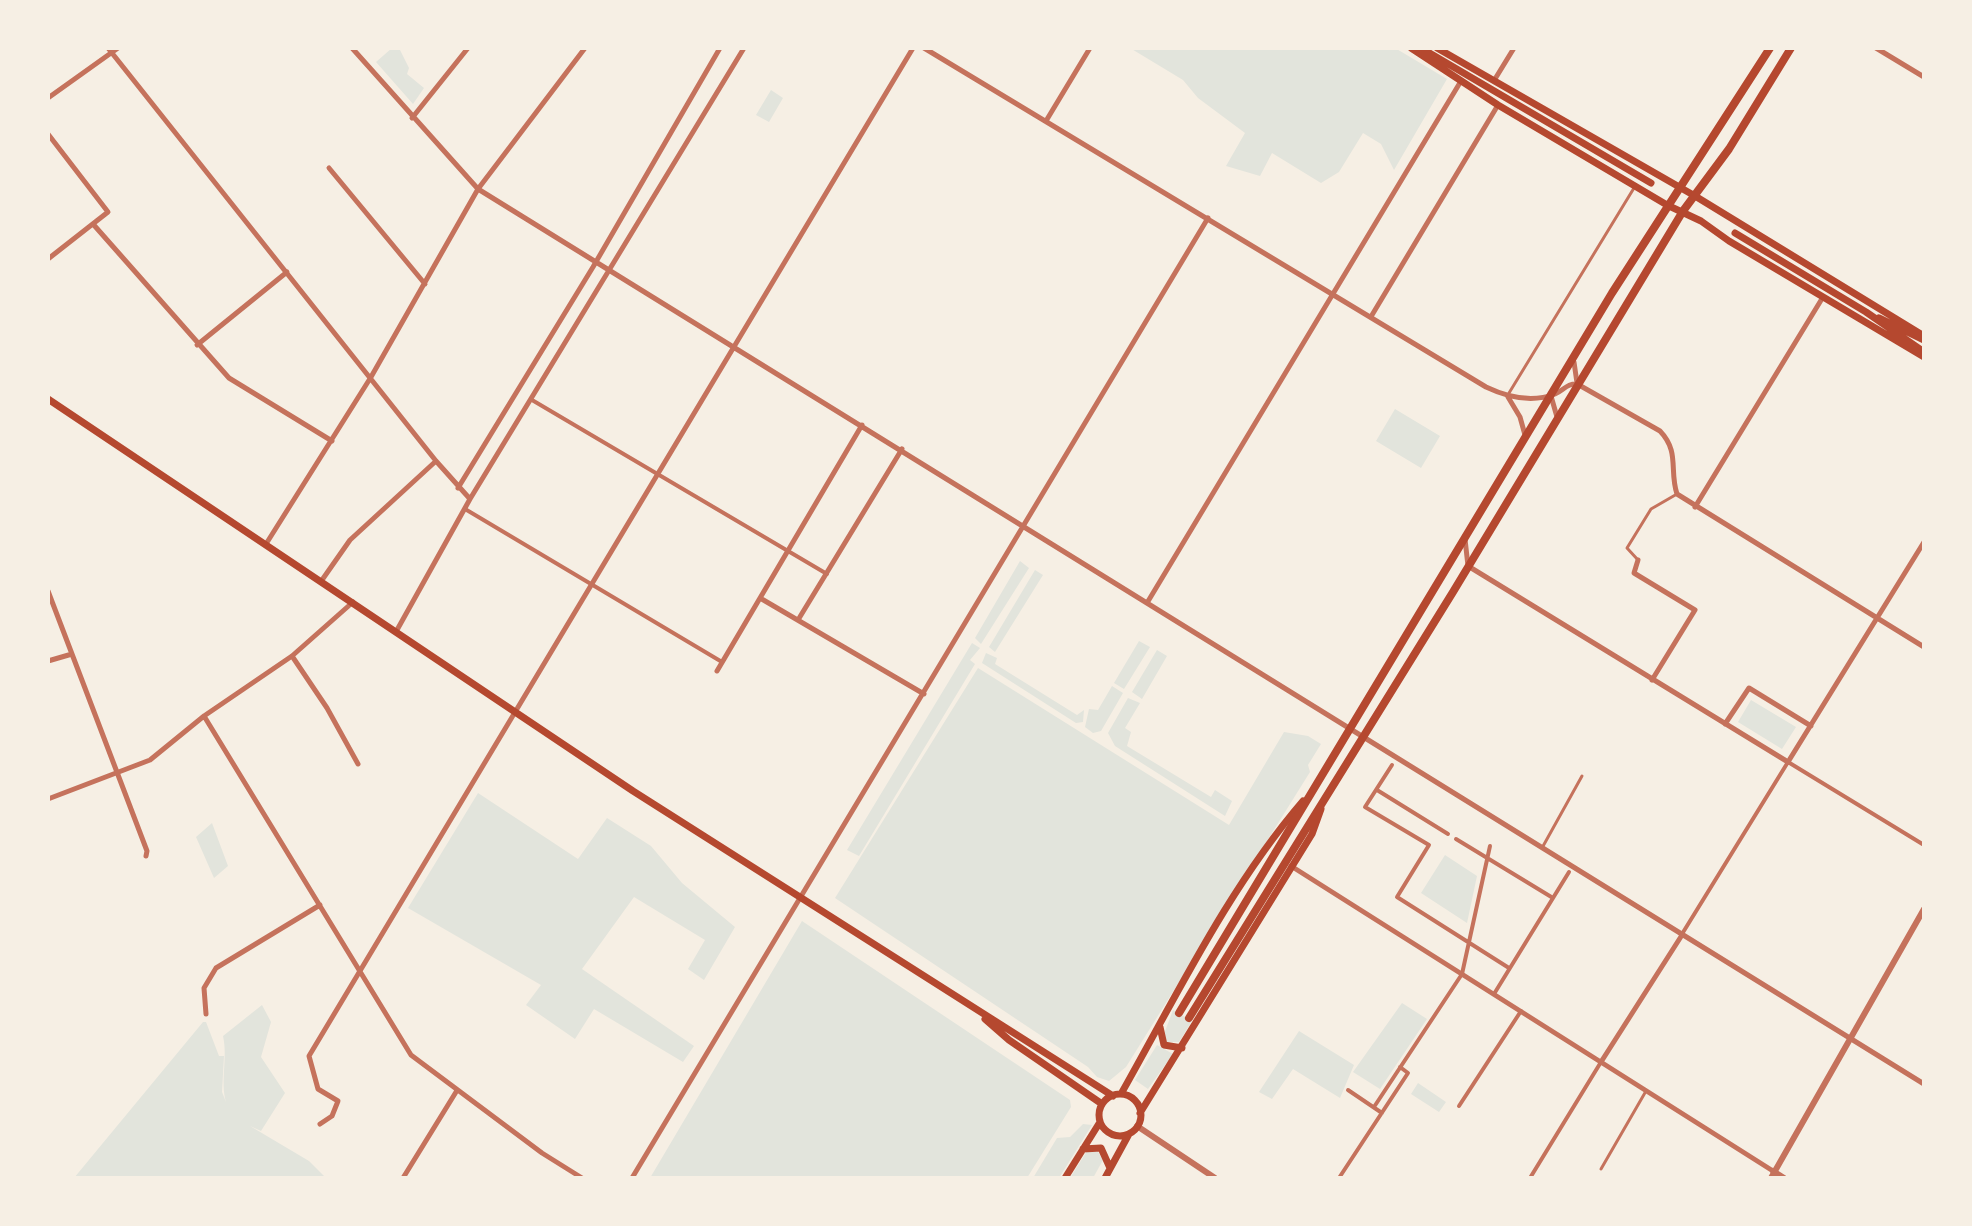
<!DOCTYPE html>
<html>
<head>
<meta charset="utf-8">
<style>
	body { margin:0 }
	#map { position:relative; width:1972px; height:1226px; overflow:hidden; background:#f6efe4; font-family:Signika,sans-serif }
	canvas { display:block }
	.frame { position:absolute; inset:0; border:50px solid #f6efe4; pointer-events:none }
</style>
</head>
<body>
<div id="map">
<canvas width="1972" height="1226"></canvas>
<div class="frame"></div>
</div>
<script>
const g = document.querySelector('canvas').getContext('2d');
g.lineJoin = 'round';
function paint(path, color) { g.fillStyle = color; g.fill(path, 'evenodd'); }
function strokePath(path, color, width, dash) { g.strokeStyle = color; g.lineWidth = width; g.lineCap = dash ? 'butt' : 'round'; g.setLineDash(dash || []); g.stroke(path); }
paint(new Path2D(`
	M392 48H399L409 68 407 74 424 88 413 104 376 62Z
	M1130 48H1395L1447 79 1394 170 1381 144 1363 133 1339 172 1321 183 1272 153 1260 176 1226 166 1245 133 1198 98 1183 80Z
	M771 90 783 98 769 122 756 115Z
	M1395 409 1440 436 1421 468 1376 441Z
	M1020 561 1029 568 981 644 975 638Z
	M1035 570 1043 575 995 652 989 647Z
	M1139 641 1150 647 1124 689 1114 683Z
	M972 643 980 648 970 660 975 664 859 856 847 850Z
	M1157 650 1167 656 1142 699 1132 692Z
	M986 653 997 658 995 664 1077 715 1084 710 1083 722 1076 723 982 663Z
	M978 668 1229 825 1284 732 1308 736 1321 744 1308 765 1310 772 1126 1067 1109 1081 1097 1077 1088 1067 835 898Z
	M1112 686 1123 693 1101 731 1093 733 1085 727 1089 709 1098 710Z
	M1128 698 1140 703 1125 728 1131 732 1127 746 1211 797 1215 790 1232 801 1225 816 1115 746 1108 733Z
	M1751 700 1796 727 1782 749 1738 722Z
	M478 793 578 859 607 818 651 846 682 883 735 927 704 980 688 969 705 940 634 897 582 969 694 1046 683 1062 594 1009 575 1039 526 1005 541 985 408 908Z
	M212 823 228 866 214 878 196 837Z
	M1445 855 1477 876 1467 923 1421 893Z
	M802 921 1070 1100 1071 1107 1027 1178H650Z
	M1402 1003 1427 1019 1380 1089 1353 1072Z
	M262 1005 271 1022 261 1057 285 1093 261 1131 250 1126 309 1161 326 1178H74L203 1022H206L219 1056H224L222 1092 226 1102C220 1081 228 1058 223 1036Z
	M1173 1010 1192 1021 1179 1042H1166L1164 1034Z
	M1299 1031 1354 1065 1340 1098 1293 1069 1272 1099 1259 1092Z
	M1157 1045 1173 1054 1148 1089 1135 1080Z
	M1418 1083 1446 1102 1439 1112 1411 1094Z
	M1083 1124 1092 1125 1059 1178H1033L1057 1138 1070 1137Z
	M1097 1150 1103 1160 1093 1178H1070L1087 1151Z`), '#e2e4dc');
strokePath(new Path2D(`
	M1509 393 1634 188
	M1638 560 1627 548 1651 509 1677 494
	M1542 848 1582 776
	M1601 1169 1646 1091`), '#c5725c', 3);
strokePath(new Path2D(`
	M532 400 827 574
	M465 509 722 662
	M1392 765 1365 807 1429 845 1397 897 1509 968
	M1377 790 1448 834
	M1456 839 1553 898
	M1682 934 1788 762 1924 845
	M1494 994 1569 872
	M1348 1090 1382 1113
	M1459 1106 1521 1011
	M1374 1107 1462 974 1490 846
	M1339 1178 1408 1073 1400 1067
	M1530 1178 1601 1062`), '#c5725c', 4);
strokePath(new Path2D(`
	M108 48 436 461 470 499
	M352 48 478 189 1924 1084
	M924 48 1486 387C1507 397 1532 403 1555 394 1564 390 1567 383 1578 384
	M1876 48 1924 77
	M1495 79 1514 48
	M48 98 118 48
	M412 118 468 48
	M1046 121 1090 48
	M48 134 108 212 48 259
	M329 168 425 284
	M93 224 229 378 332 441
	M1372 315 1498 105
	M197 345 287 272
	M1574 362 1577 383
	M1579 385 1660 431C1680 452 1669 470 1677 494L1924 647
	M1551 396 1557 417
	M1508 397 1520 417 1525 435
	M458 488 593 267 720 48
	M1695 507 1823 297
	M1465 539 1468 566 1788 762 1924 542
	M266 544 371 377 478 189 585 48
	M1638 560 1634 573 1695 610 1652 680
	M322 580 350 540 436 461
	M48 591 147 851 146 856
	M760 598 924 694
	M1147 603 1461 81
	M798 620 902 449
	M397 630 470 499 744 48
	M292 656 327 708 358 764
	M48 661 72 654
	M717 671 862 425
	M204 716 411 1055 542 1153 582 1178
	M1725 724 1749 688 1811 726
	M48 799 150 760 204 716 292 656 353 602
	M1291 866 1773 1171
	M206 1014 204 988 216 968 320 905
	M1601 1062 1682 935
	M320 1124 332 1116 338 1101 318 1089 309 1056 913 48
	M403 1178 456 1092
	M632 1178 1208 218`), '#c5725c', 5);
strokePath(new Path2D(`
	M1137 1126 1215 1178
	M1773 1171 1784 1178
	M1771 1178 1924 909`), '#c5725c', 6);
strokePath(new Path2D(`
	M1411 48 1498 105 1667 205 1701 221 1729 241 1924 357
	M1421 48 1651 183
	M1437 48 1695 196 1924 336
	M1735 233 1866 312 1924 352
	M1879 318 1924 340
	M48 399 633 791 1113 1096
	M985 1019 1009 1040 1102 1104
	M1160 1027 1164 1045 1182 1048
	M1121 1094C1177 995 1229 887 1303 801
	M1099 1115a21 21 0 1 1 42 0a21 21 0 1 1-42 0Z
	M1140 1113 1312 834 1321 809
	M1083 1149 1101 1148 1110 1168
	M1065 1178 1100 1122
	M1105 1178 1129 1134`), '#b5482f', 7);
strokePath(new Path2D(`
	M1179 1013 1612 293 1770 48
	M1189 1018 1453 592 1683 211 1729 149 1791 48`), '#b5482f', 8);
</script>
</body>
</html>
